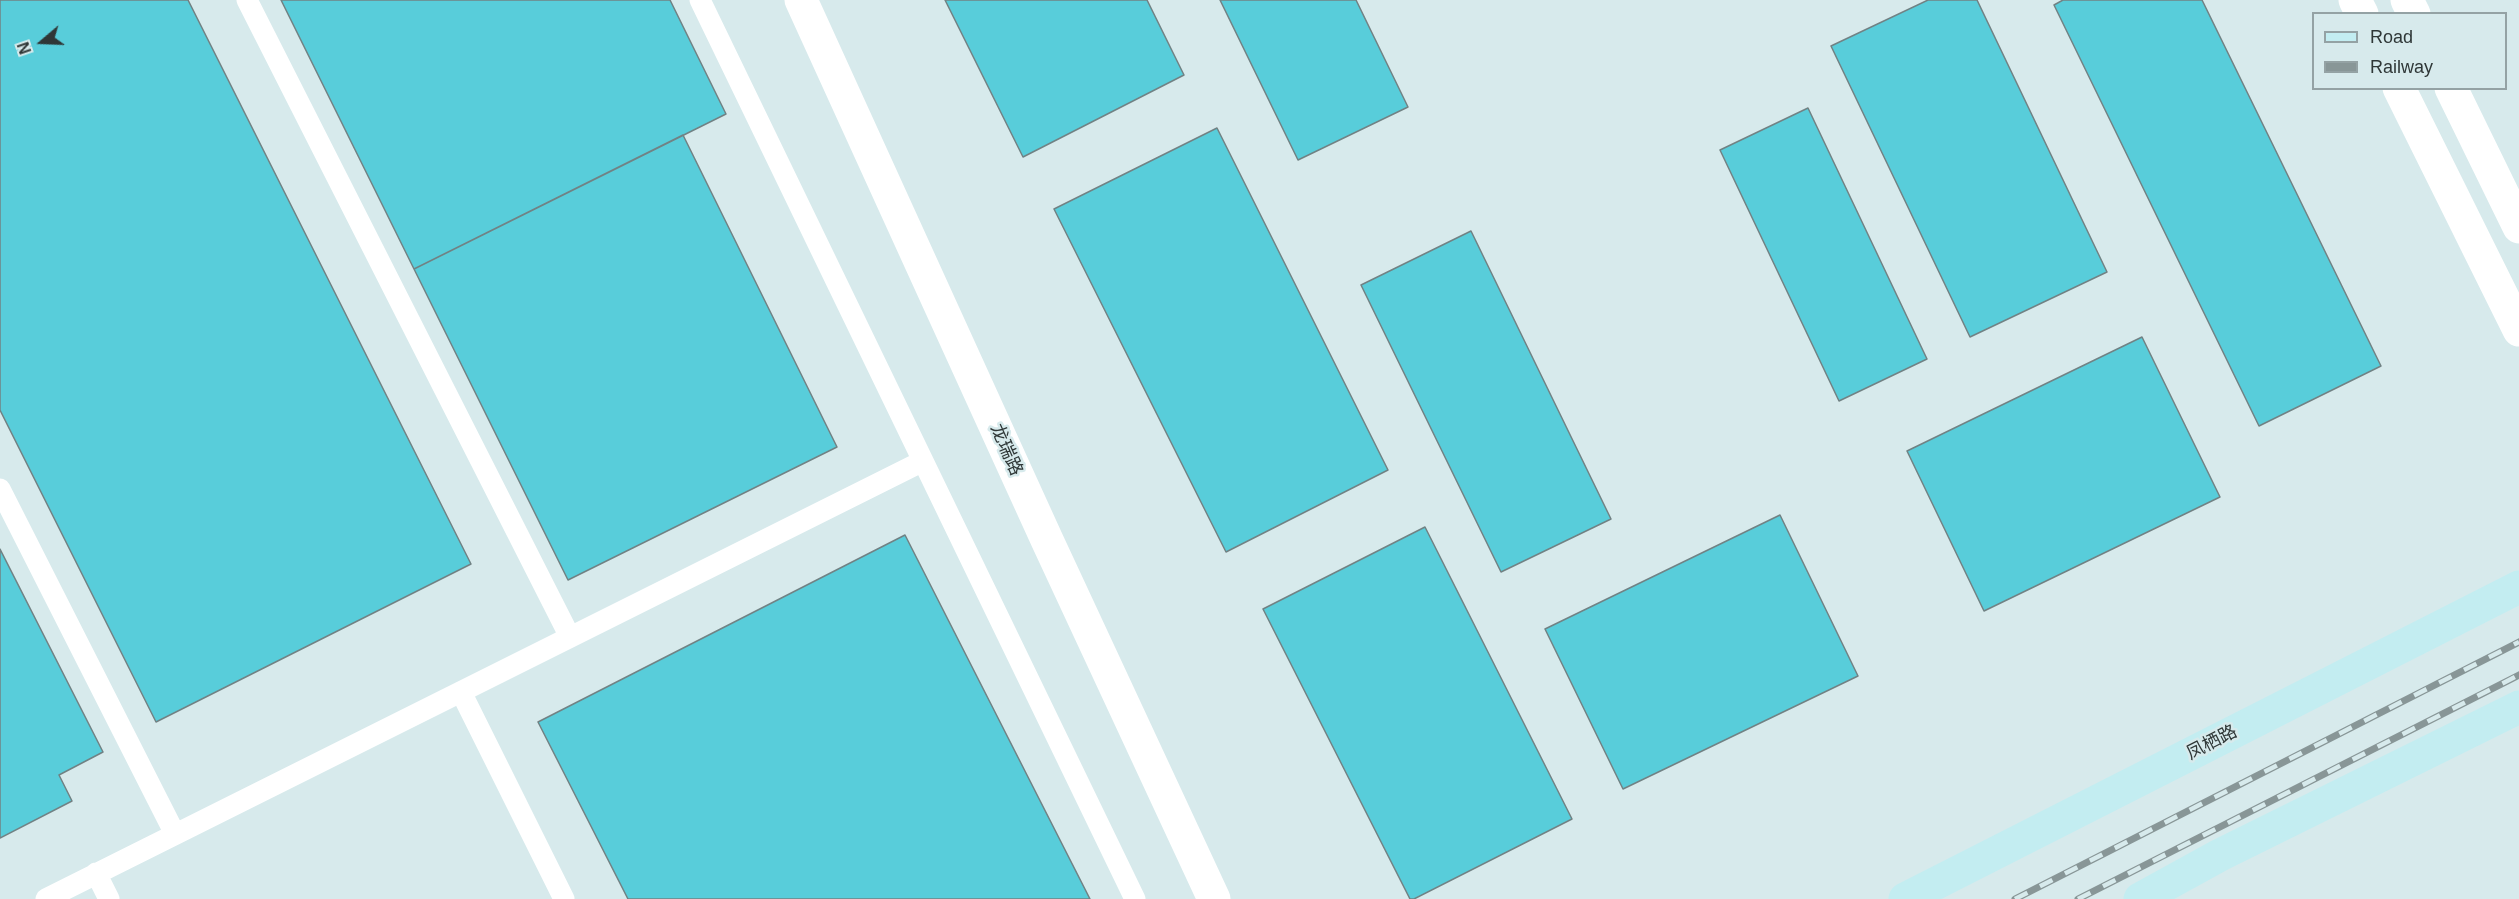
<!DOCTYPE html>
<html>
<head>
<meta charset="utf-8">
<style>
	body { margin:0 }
	#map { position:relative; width:2519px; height:899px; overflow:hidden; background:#d7eaec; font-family:Arial,sans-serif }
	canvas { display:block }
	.legend { position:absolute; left:2312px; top:12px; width:195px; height:78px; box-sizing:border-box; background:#d7eaec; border:2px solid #94a2a4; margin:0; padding:8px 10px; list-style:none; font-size:18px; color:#2f3737 }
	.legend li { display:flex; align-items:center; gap:12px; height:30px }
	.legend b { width:30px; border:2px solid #94a2a4 }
	.north { position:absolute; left:12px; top:12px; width:60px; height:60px; -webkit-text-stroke:4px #d7eaec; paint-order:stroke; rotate:251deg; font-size:16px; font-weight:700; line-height:24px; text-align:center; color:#2f3737 }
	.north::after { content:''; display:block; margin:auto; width:21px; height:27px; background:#2f3737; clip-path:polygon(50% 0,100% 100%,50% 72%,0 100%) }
</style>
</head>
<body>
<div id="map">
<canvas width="2519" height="899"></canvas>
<ul class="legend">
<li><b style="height:8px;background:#c3edf1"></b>Road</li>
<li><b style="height:8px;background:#889697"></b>Railway</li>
</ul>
<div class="north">N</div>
</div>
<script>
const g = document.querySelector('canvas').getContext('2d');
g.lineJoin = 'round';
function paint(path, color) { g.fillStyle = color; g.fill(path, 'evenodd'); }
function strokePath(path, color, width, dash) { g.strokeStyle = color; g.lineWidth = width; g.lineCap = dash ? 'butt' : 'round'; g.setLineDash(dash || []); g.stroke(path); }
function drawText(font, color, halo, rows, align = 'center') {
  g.font = font + ' Arial,"Noto Sans SC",sans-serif'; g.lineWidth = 5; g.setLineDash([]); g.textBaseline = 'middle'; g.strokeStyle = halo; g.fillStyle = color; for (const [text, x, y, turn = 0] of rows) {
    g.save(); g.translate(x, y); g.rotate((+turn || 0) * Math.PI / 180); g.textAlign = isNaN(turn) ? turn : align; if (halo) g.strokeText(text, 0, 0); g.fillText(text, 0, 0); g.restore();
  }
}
const building = new Path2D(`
	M0 0H188L471 564 156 722 0 410Z
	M281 0H670L726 114 414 269Z
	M945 0H1147L1184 75 1023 157Z
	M1220 0H1356L1408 107 1298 160Z
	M1928 0H1977L2107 272 1970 337 1831 46Z
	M2063 0H2202L2381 366 2259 426 2054 5Z
	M1808 108 1927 359 1839 401 1720 150Z
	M1217 128 1388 470 1226 552 1054 209Z
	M683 135 837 447 568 580 414 269Z
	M1471 231 1611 519 1501 572 1361 285Z
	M2142 337 2220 497 1984 611 1907 451Z
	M1780 515 1858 676 1623 789 1545 629Z
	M1425 527 1572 819 1414 899H1410L1263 609Z
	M905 535 1090 899H628L538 722Z
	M0 549 103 752 59 775 72 801 0 838Z`);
paint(building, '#58cdda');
strokePath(building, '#718284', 1.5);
strokePath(new Path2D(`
	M247 0 570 637
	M700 0 1135 899
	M0 489 175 834
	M461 692 564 899
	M96 873 109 899
	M46 899 923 461`), '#fff', 21);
strokePath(new Path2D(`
	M801 0 1047 540 1214 899
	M2355 0 2362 14
	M2407 0 2414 14
	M2399 88 2519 330
	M2451 88 2519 227`), '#fff', 33);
strokePath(new Path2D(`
	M1905 899 2519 587
	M2140 899 2220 855 2519 707`), '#c3edf1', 33);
const rail = new Path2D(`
	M2015 899 2519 642
	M2078 899 2519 675`);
strokePath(rail, '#889697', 7);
strokePath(rail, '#d7eaec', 4.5, [14]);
drawText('18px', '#2f3737', '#d7eaec', [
	["龙瑞路",1006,450,66],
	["凤栖路",2212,743,-27]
]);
</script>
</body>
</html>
